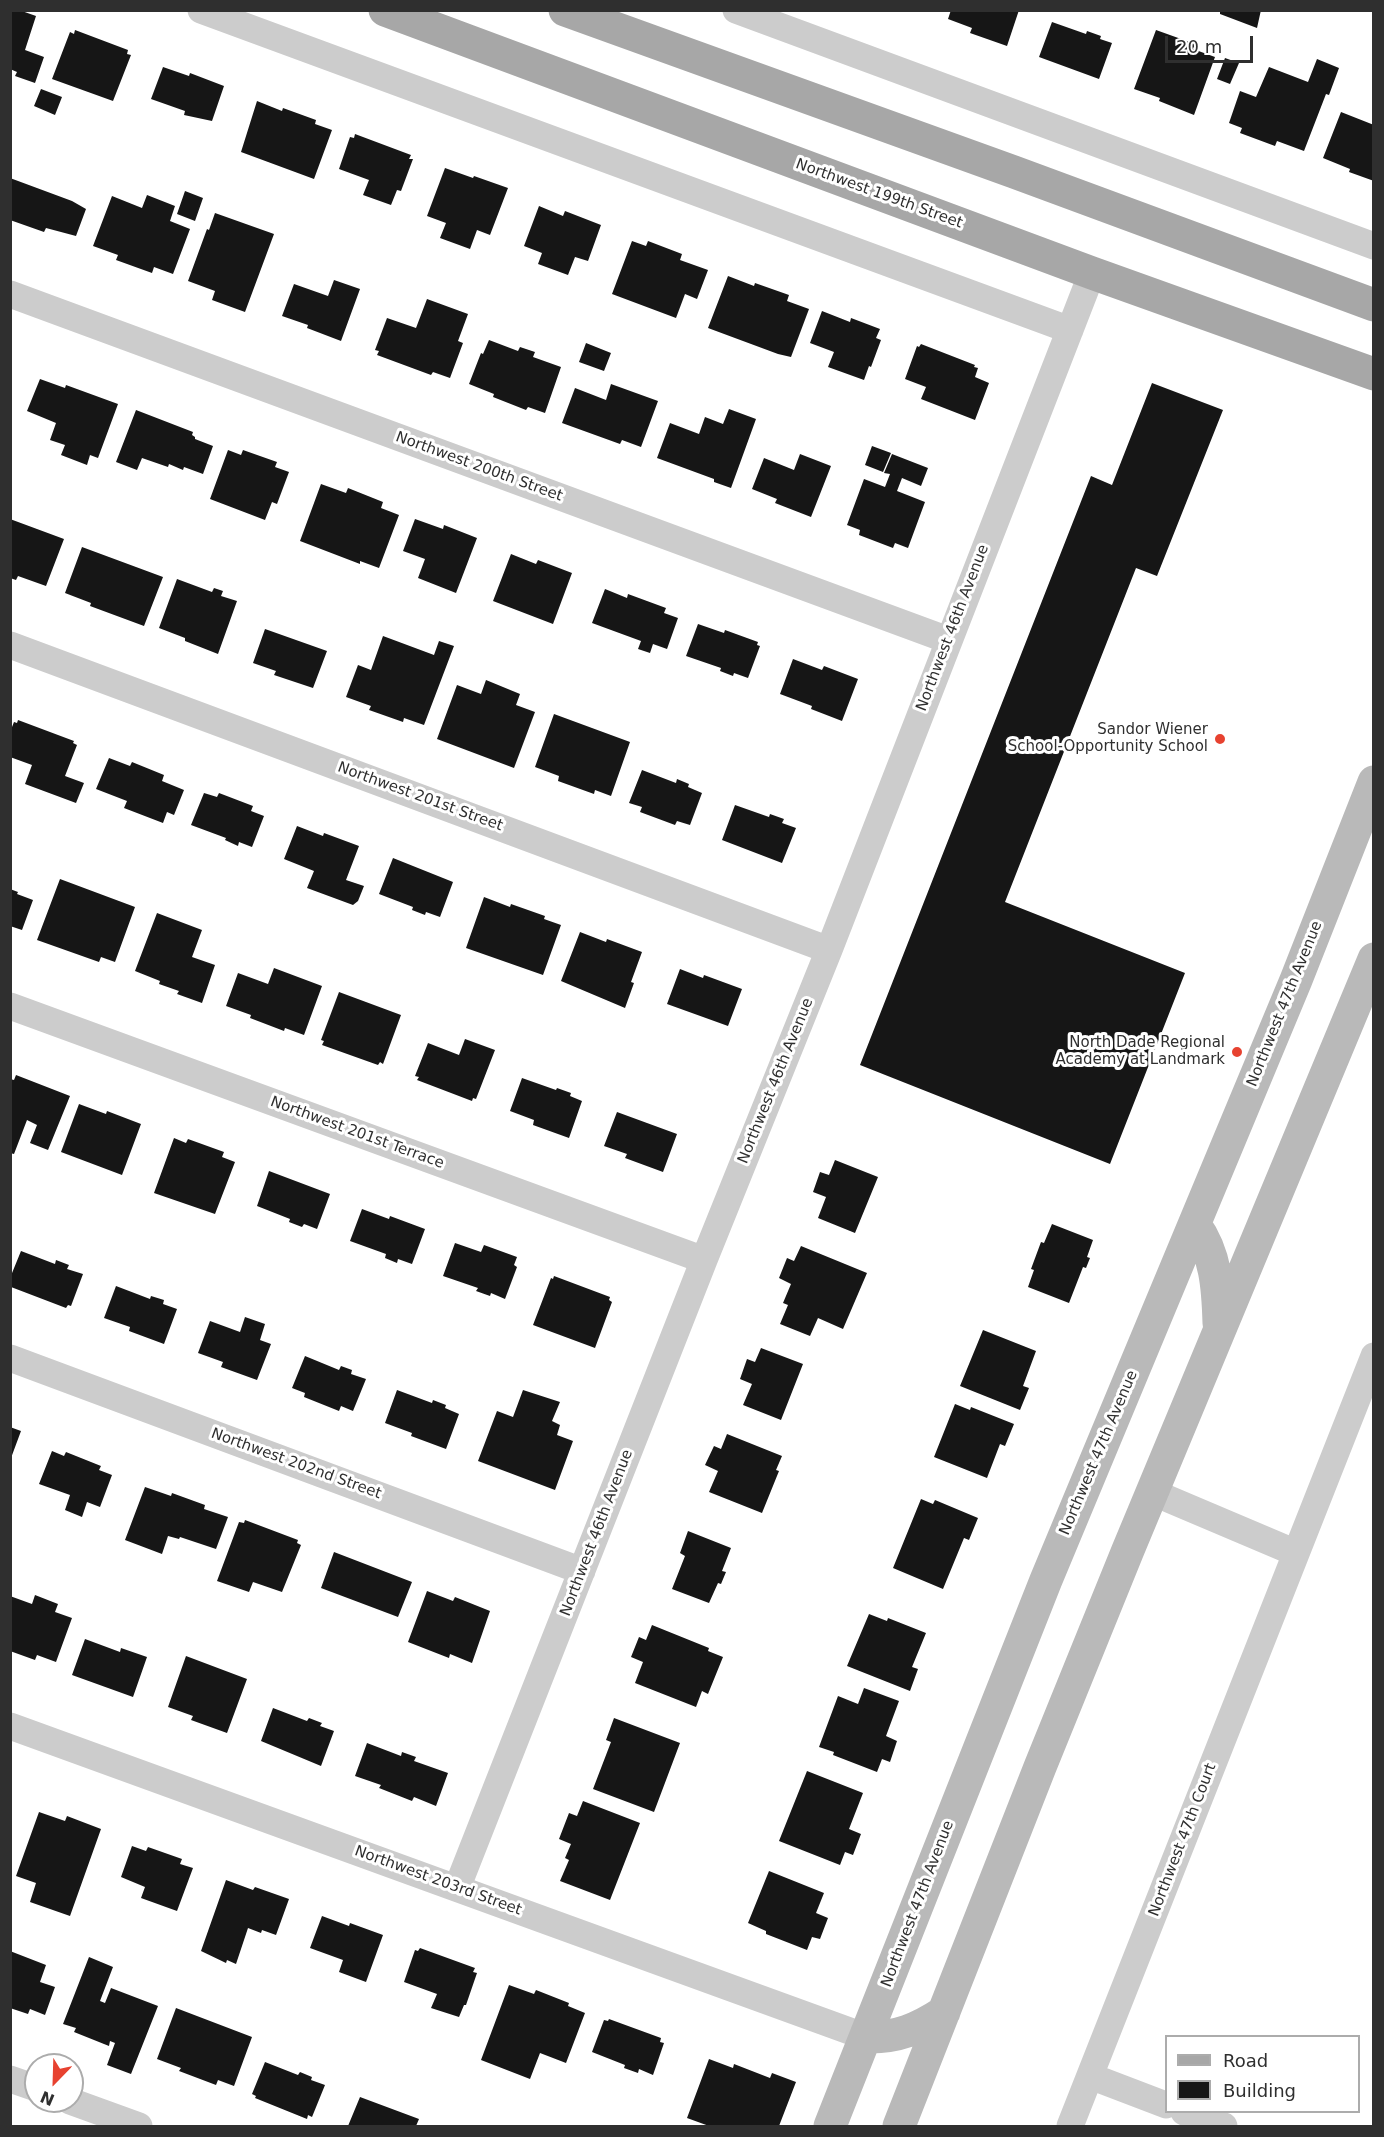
<!DOCTYPE html>
<html>
<head>
<meta charset="utf-8">
<style>
	body { margin:0 }
	#map { position:relative; width:1384px; height:2137px; overflow:hidden; background:#fff; font-family:"DejaVu Sans",sans-serif }
	canvas { display:block }
	.frame { position:absolute; inset:0; border:12px solid #2f2f2f; pointer-events:none }
	.legend { position:absolute; left:1165px; top:2035px; width:195px; height:78px; box-sizing:border-box; background:#fff; border:2px solid #acacac; margin:0; padding:8px 10px; list-style:none; font-size:18px; color:#2f2f2f }
	.legend li { display:flex; align-items:center; gap:12px; height:30px }
	.legend b { width:30px; border:2px solid #acacac }
	.north { position:absolute; left:24px; top:2053px; width:60px; height:60px; box-sizing:border-box; background:#fff; border:2px solid #acacac; border-radius:50%; rotate:203deg; font-size:16px; font-weight:700; line-height:24px; text-align:center; color:#2f2f2f }
	.north::after { content:''; display:block; margin:auto; width:21px; height:27px; background:#e74230; clip-path:polygon(50% 0,100% 100%,50% 72%,0 100%) }
	.scale { position:absolute; left:1165px; top:36px; width:88px; height:27px; box-sizing:border-box; border:3px solid #2f2f2f; border-top:0; padding-left:8px; font-size:18px; line-height:21px; white-space:nowrap; color:#2f2f2f; -webkit-text-stroke:4px #fff; paint-order:stroke }
</style>
</head>
<body>
<div id="map">
<canvas width="1384" height="2137"></canvas>
<div class="frame"></div>
<ul class="legend">
<li><b style="height:8px;background:#a7a7a7"></b>Road</li>
<li><b style="height:16px;background:#161616"></b>Building</li>
</ul>
<div class="north">N</div>
<div class="scale">20 m</div>
</div>
<script>
const g = document.querySelector('canvas').getContext('2d');
g.lineJoin = 'round';
function paint(path, color) { g.fillStyle = color; g.fill(path, 'evenodd'); }
function strokePath(path, color, width, dash) { g.strokeStyle = color; g.lineWidth = width; g.lineCap = dash ? 'butt' : 'round'; g.setLineDash(dash || []); g.stroke(path); }
function drawText(font, color, halo, rows, align = 'center') {
  g.font = font + ' "DejaVu Sans",sans-serif'; g.lineWidth = 6; g.setLineDash([]); g.textBaseline = 'middle'; g.strokeStyle = halo; g.fillStyle = color; for (const [text, x, y, turn = 0] of rows) {
    g.save(); g.translate(x, y); g.rotate((+turn || 0) * Math.PI / 180); g.textAlign = isNaN(turn) ? turn : align; if (halo) g.strokeText(text, 0, 0); g.fillText(text, 0, 0); g.restore();
  }
}
paint(new Path2D(`
	M10 10H19L36 16 25 50 44 57 35 83 15 76 17 72 10 69Z
	M951 10H1019L1007 46 970 33 972 28 948 19Z
	M1220 10H1261L1257 28 1220 14Z
	M1052 22 1086 34 1087 31 1101 36 1100 39 1112 43 1099 79 1039 57Z
	M75 30 128 50 127 54 131 55 113 101 52 79 70 32 74 34Z
	M1156 30 1195 44 1193 49 1215 57 1194 115 1159 101 1160 98 1134 89Z
	M1225 58 1239 63 1230 84 1217 79Z
	M1317 59 1339 68 1329 95 1326 94 1304 151 1277 141 1275 146 1240 133 1242 128 1229 123 1240 91 1256 97 1269 67 1308 82Z
	M163 67 189 76 190 73 224 86 212 121 184 115 185 111 151 99Z
	M41 89 62 97 55 115 34 106Z
	M257 101 282 111 283 108 316 120 315 124 332 130 314 179 241 152Z
	M1341 112 1374 125V181L1349 172 1350 169 1323 158Z
	M355 134 411 155 409 159H413L401 191 397 190 391 205 363 195 369 180 339 169 350 137 354 138Z
	M445 168 473 178 474 176 508 188 490 235 477 230 470 249 440 238 446 223 427 216Z
	M10 178 72 201 86 209 76 236 46 228 44 232 10 220Z
	M185 191 203 198 195 221 177 214Z
	M147 195 175 206 170 221 190 229 173 274 154 267 152 273 116 260 118 255 93 246 112 196 142 208Z
	M539 206 563 216 565 211 601 225 588 261 575 257 568 275 538 264 542 253 524 246Z
	M215 213 274 234 245 312 212 300 215 291 188 281 207 229 209 230Z
	M632 241 646 246 648 241 682 254 680 260 708 270 697 299 685 294 676 318 612 294Z
	M728 276 754 286 755 283 789 295 787 301 809 309 791 357 778 354 708 328Z
	M334 280 360 289 341 341 307 328 308 325 282 316 294 284 328 296Z
	M427 299 468 314 458 341 463 343 450 378 433 372 431 375 377 355 379 351 375 350 387 318 416 328Z
	M822 311 850 322 851 318 880 329 876 338 881 340 871 367 869 366 864 380 828 367 834 352 810 343Z
	M489 340 518 351 520 347 535 352 533 357 561 367 545 413 528 407 526 410 493 397 494 394 469 384 481 353 483 354Z
	M586 343 611 353 604 371 579 362Z
	M921 344 975 365 974 367 978 368 975 377 989 383 975 420 921 399 926 387 905 379 917 346 919 347Z
	M40 379 65 388 66 385 118 404 98 458 90 455 87 465 61 455 65 445 50 440 56 423 27 411Z
	M1152 383 1223 410 1157 576 1136 568 1005 902 1185 973 1110 1164 860 1065 1091 476 1112 485Z
	M611 384 658 401 641 447 622 440 620 444 562 423 575 388 606 400Z
	M729 409 756 419 731 488 714 482V479L657 458 670 423 699 434 705 417 723 424Z
	M136 410 193 432 192 435 195 437V439L213 446 203 474 184 467 183 470 169 464 168 467 142 458 137 470 116 462Z
	M872 446 891 453 883 472 865 465Z
	M228 450 241 455 243 450 277 462 275 467 289 472 277 504 272 502 265 520 210 499Z
	M800 454 831 466 811 517 775 503 777 499 752 489 764 458 794 470Z
	M892 454 928 468 921 486 902 478 897 491 925 502 908 548 895 543 893 548 859 535 860 530 847 525 864 479 885 487 890 474 884 473Z
	M321 484 346 493 348 488 383 502 381 508 399 515 379 568 360 561V564L300 541Z
	M10 519 64 539 46 586 18 576 16 580 10 578Z
	M415 519 443 529 444 525 477 538 456 593 418 578 425 559 403 551Z
	M82 547 163 577 144 626 90 606 91 603 65 593Z
	M511 554 536 564 538 560 572 573 553 624 493 601Z
	M177 579 212 592 214 588 223 591 221 596 237 601 218 654 185 641V638L159 628Z
	M605 589 627 598 628 594 666 608 664 613 678 618 667 649 653 644 650 653 638 649 641 641 592 623Z
	M698 624 724 633 725 630 758 642 757 645 760 646 748 678 734 673 733 676 720 671 721 668 686 656Z
	M265 629 327 651 313 688 274 675 276 671 253 663Z
	M383 636 434 655 439 641 454 646 424 725 404 718 403 722 369 710 371 706 346 697 358 665 371 670Z
	M793 659 822 670 824 666 858 679 842 721 811 709 812 706 780 694Z
	M486 680 520 694 516 705 535 712 514 768 437 739 457 685 481 694Z
	M554 714 630 742 611 796 595 790 594 794 558 781 559 776 535 767Z
	M18 720 74 741 73 743 77 745 65 776 84 783 76 803 25 784 32 765 10 757V732L14 722 17 723Z
	M109 758 130 766 132 762 164 775 162 781 184 790 174 815 167 812 163 823 124 808 127 801 96 789Z
	M642 770 676 783 677 779 689 784 688 787 702 793 690 825 677 821 675 825 640 812 642 807 629 803Z
	M204 793 217 797 219 793 253 806 251 811 264 816 252 847 239 842 238 846 225 840 226 838 191 825Z
	M735 805 769 817 770 814 784 819 782 823 796 828 782 863 722 840Z
	M297 826 323 836 324 833 359 846 346 880 364 886 358 901 353 905 307 888 314 871 284 859Z
	M393 858 453 882 440 917 426 912 425 915 412 910 413 907 379 894Z
	M60 879 135 907 115 962 101 957 99 962 37 940Z
	M10 889 18 892 17 894 33 900 22 930 10 926Z
	M484 897 510 907 511 904 545 916 544 919 561 925 543 975 466 948Z
	M157 913 202 930 192 957 215 965 202 1003 177 994 179 991 159 984 160 981 135 971Z
	M580 932 606 942 607 939 642 952 631 982 634 983 625 1008 561 981Z
	M274 968 322 986 304 1035 285 1028 284 1031 250 1018 251 1015 226 1006 238 973 268 984Z
	M680 969 703 978 704 975 742 989 728 1026 667 1004Z
	M339 992 401 1015 383 1064 380 1062 378 1065 322 1045 324 1041 321 1040Z
	M465 1039 495 1050 476 1099 473 1098 472 1101 417 1080 419 1077 415 1076 428 1043 459 1055Z
	M16 1075 70 1096 48 1150 30 1143 37 1125 27 1120 14 1154 10 1153V1079L14 1080Z
	M522 1078 556 1090 557 1088 571 1093 570 1096 582 1101 569 1138 533 1125 534 1120 510 1111Z
	M79 1104 106 1114 107 1111 141 1124 122 1175 61 1152Z
	M617 1112 677 1134 663 1172 625 1158 627 1154 604 1146Z
	M174 1138 186 1143 188 1139 224 1152 222 1157 235 1162 215 1214 154 1193Z
	M835 1160 878 1177 855 1233 818 1218 826 1197 813 1192 820 1172 829 1175Z
	M269 1171 330 1194 317 1229 304 1224 302 1227 289 1222 290 1219 257 1206Z
	M362 1209 389 1219 390 1216 425 1229 412 1264 398 1259 397 1263 385 1258 386 1254 350 1241Z
	M1052 1224 1093 1240 1087 1257 1090 1258 1086 1268 1083 1267 1069 1303 1028 1287 1034 1270 1031 1269 1041 1242 1044 1243Z
	M455 1243 481 1252 484 1245 517 1257 514 1265 517 1267 505 1299 491 1293 490 1296 476 1291 478 1288 443 1276Z
	M801 1246 867 1273 843 1329 818 1318 810 1336 780 1324 788 1305 783 1303 791 1284 779 1278 787 1258 794 1261Z
	M21 1251 55 1264 56 1260 69 1265 67 1269 83 1274 71 1306 68 1305 66 1308 11 1287 10 1278Z
	M554 1276 610 1297 609 1300 612 1302 595 1348 533 1325 551 1278 553 1279Z
	M116 1286 150 1299 151 1296 164 1300 163 1304 177 1309 164 1344 129 1331 130 1327 104 1318Z
	M245 1317 265 1324 260 1340 271 1344 257 1380 221 1367 223 1362 198 1353 210 1321 240 1332Z
	M983 1330 1036 1351 1023 1386 1029 1388 1020 1410 960 1386Z
	M761 1348 803 1364 781 1420 743 1405 752 1384 740 1379 747 1359 755 1362Z
	M305 1356 339 1370 341 1366 352 1370 351 1374 366 1379 353 1411 341 1406 339 1411 304 1397 305 1393 292 1388Z
	M397 1390 432 1403 433 1400 446 1405 445 1408 459 1414 446 1449 411 1436 412 1433 385 1423Z
	M523 1390 560 1402 552 1421 560 1425 557 1435 573 1441 555 1490 478 1461 497 1411 513 1417Z
	M955 1404 970 1410 971 1407 1014 1424 1005 1446 1000 1444 987 1478 934 1457Z
	M10 1427 21 1431 11 1458H10Z
	M727 1434 782 1456 776 1470 779 1471 762 1513 709 1492 718 1471 705 1465 714 1446 721 1449Z
	M52 1451 64 1456 66 1452 101 1466 99 1470 112 1475 100 1507 87 1502 82 1517 65 1510 70 1495 39 1484Z
	M145 1487 171 1496 172 1493 205 1505 204 1509 228 1517 216 1549 180 1537 179 1539 168 1536 162 1554 125 1540Z
	M921 1499 933 1504 935 1500 978 1518 969 1540 964 1538 943 1589 893 1568Z
	M245 1520 298 1540 297 1543 301 1545 282 1592 253 1582 249 1592 217 1581 239 1522 244 1523Z
	M688 1531 731 1548 722 1571 726 1572 721 1584 718 1583 709 1603 672 1589 685 1556 680 1553Z
	M334 1552 412 1582 398 1617 321 1588Z
	M427 1591 453 1601 455 1597 490 1611 472 1663 450 1654 449 1658 408 1642Z
	M35 1595 58 1604 55 1612 72 1618 56 1662 37 1655 35 1660 10 1651V1596L32 1604Z
	M869 1614 887 1621 888 1618 926 1633 912 1667 918 1669 910 1691 847 1666Z
	M652 1625 709 1648 708 1651 723 1657 708 1694 702 1691 696 1707 635 1683 643 1662 631 1657 639 1637 646 1640Z
	M85 1639 120 1652 121 1648 147 1657 133 1697 72 1675Z
	M186 1656 247 1679 227 1733 191 1720 193 1716 168 1707Z
	M864 1688 899 1701 886 1736 897 1741 890 1762 882 1759 877 1772 833 1755 834 1752 819 1747 838 1696 858 1704Z
	M273 1708 307 1721 309 1718 322 1723 320 1726 334 1731 321 1766 261 1741Z
	M614 1718 680 1743 654 1812 593 1789 611 1742 606 1740Z
	M367 1743 401 1756 402 1752 416 1757 414 1761 448 1773 436 1806 414 1797 412 1801 379 1788 381 1785 355 1776Z
	M807 1771 863 1793 849 1829 861 1834 853 1855 845 1852 840 1865 779 1841Z
	M583 1801 640 1823 610 1900 560 1881 569 1860 565 1858 571 1844 559 1839 569 1813 577 1816Z
	M39 1812 65 1821 67 1816 101 1829 70 1916 30 1902 36 1883 16 1876Z
	M132 1846 146 1851 148 1847 182 1859 180 1864 193 1868 177 1911 141 1898 145 1887 121 1877Z
	M769 1871 824 1893 816 1913 828 1918 820 1939 812 1937 807 1950 766 1934V1931L748 1923Z
	M226 1880 253 1890 255 1887 289 1899 276 1935 262 1930 261 1933 248 1928 236 1964 227 1960 226 1963 201 1951Z
	M322 1916 349 1926 350 1923 383 1935 366 1982 339 1972 343 1960 310 1948Z
	M420 1948 475 1968 473 1972 477 1973 466 2005H464L459 2017 431 2008 437 1994 404 1982 415 1950 418 1951Z
	M10 1951 46 1965 40 1982 55 1987 45 2015 30 2009 28 2014 10 2008Z
	M89 1957 113 1967 100 2001 105 2003 111 1988 158 2006 131 2074 107 2065 115 2043 110 2041 109 2046 74 2032 76 2028 63 2024Z
	M509 1985 534 1994 536 1990 569 2003 568 2006 585 2013 566 2063 540 2053 530 2079 481 2060Z
	M176 2008 252 2037 234 2086 218 2080 216 2085 179 2071 181 2068 157 2059Z
	M609 2019 661 2038 660 2042 664 2043 653 2075 639 2069 638 2073 624 2068 625 2065 592 2052 604 2020 608 2021Z
	M709 2059 733 2068 734 2064 770 2078 772 2073 796 2082 779 2126H709L687 2118Z
	M265 2062 298 2075 300 2072 312 2077 311 2080 325 2085 312 2117 308 2115 307 2119 255 2098 256 2096 252 2094Z
	M360 2097 419 2119 416 2126H348Z`), '#161616');
strokePath(new Path2D(`
	M201 10 1070 330
	M736 10 1374 246
	M10 294 948 640
	M10 645 829 950
	M10 1006 704 1260
	M10 1358 582 1571
	M1152 1492 1296 1553
	M10 1726 866 2037
	M457 1888 704 1260 829 950 1092 273
	M1090 2076 1166 2105
	M10 2079 36 2088
	M70 2101 139 2126
	M1184 2112 1224 2126
	M1070 2126 1374 1356`), '#ccc', 27);
strokePath(new Path2D(`
	M1195 1225C1216 1254 1218 1288 1219 1323
	M866 2037C897 2038 918 2029 944 2012
	M830 2126 1046 1580 1296 980 1374 782
	M899 2126 1040 1767 1128 1550 1374 959`), '#b9b9b9', 33);
strokePath(new Path2D(`
	M385 10 1092 273 1374 374
	M565 10 1014 172 1374 305`), '#a7a7a7', 33);
for (const [x, y, r, color] of [
	[1220,739,6,"#e74230"],
	[1237,1052,6,"#e74230"]
]) { const dot = new Path2D(); dot.arc(x, y, r, 0, 2 * Math.PI); g.fillStyle = color; g.fill(dot); strokePath(dot, '#fff', 2); }
drawText('15px', '#2f2f2f', '#fff', [
	["Northwest 199th Street",879,194,20],
	["Northwest 200th Street",479,467,20],
	["Northwest 46th Avenue",953,628,-69],
	["Northwest 201st Street",420,797,20],
	["Northwest 47th Avenue",1285,1004,-68],
	["Northwest 46th Avenue",776,1081,-68],
	["Northwest 201st Terrace",357,1133,20],
	["Northwest 47th Avenue",1099,1453,-67],
	["Northwest 202nd Street",296,1464,20],
	["Northwest 46th Avenue",597,1533,-69],
	["Northwest 47th Court",1183,1840,-69],
	["Northwest 203rd Street",438,1881,20],
	["Northwest 47th Avenue",918,1904,-69]
]);
drawText('15px', '#2f2f2f', '#fff', [
	["Sandor Wiener",1208,730],
	["School-Opportunity School",1208,747],
	["North Dade Regional",1225,1043],
	["Academy at Landmark",1225,1060]
], 'right');
</script>
</body>
</html>
